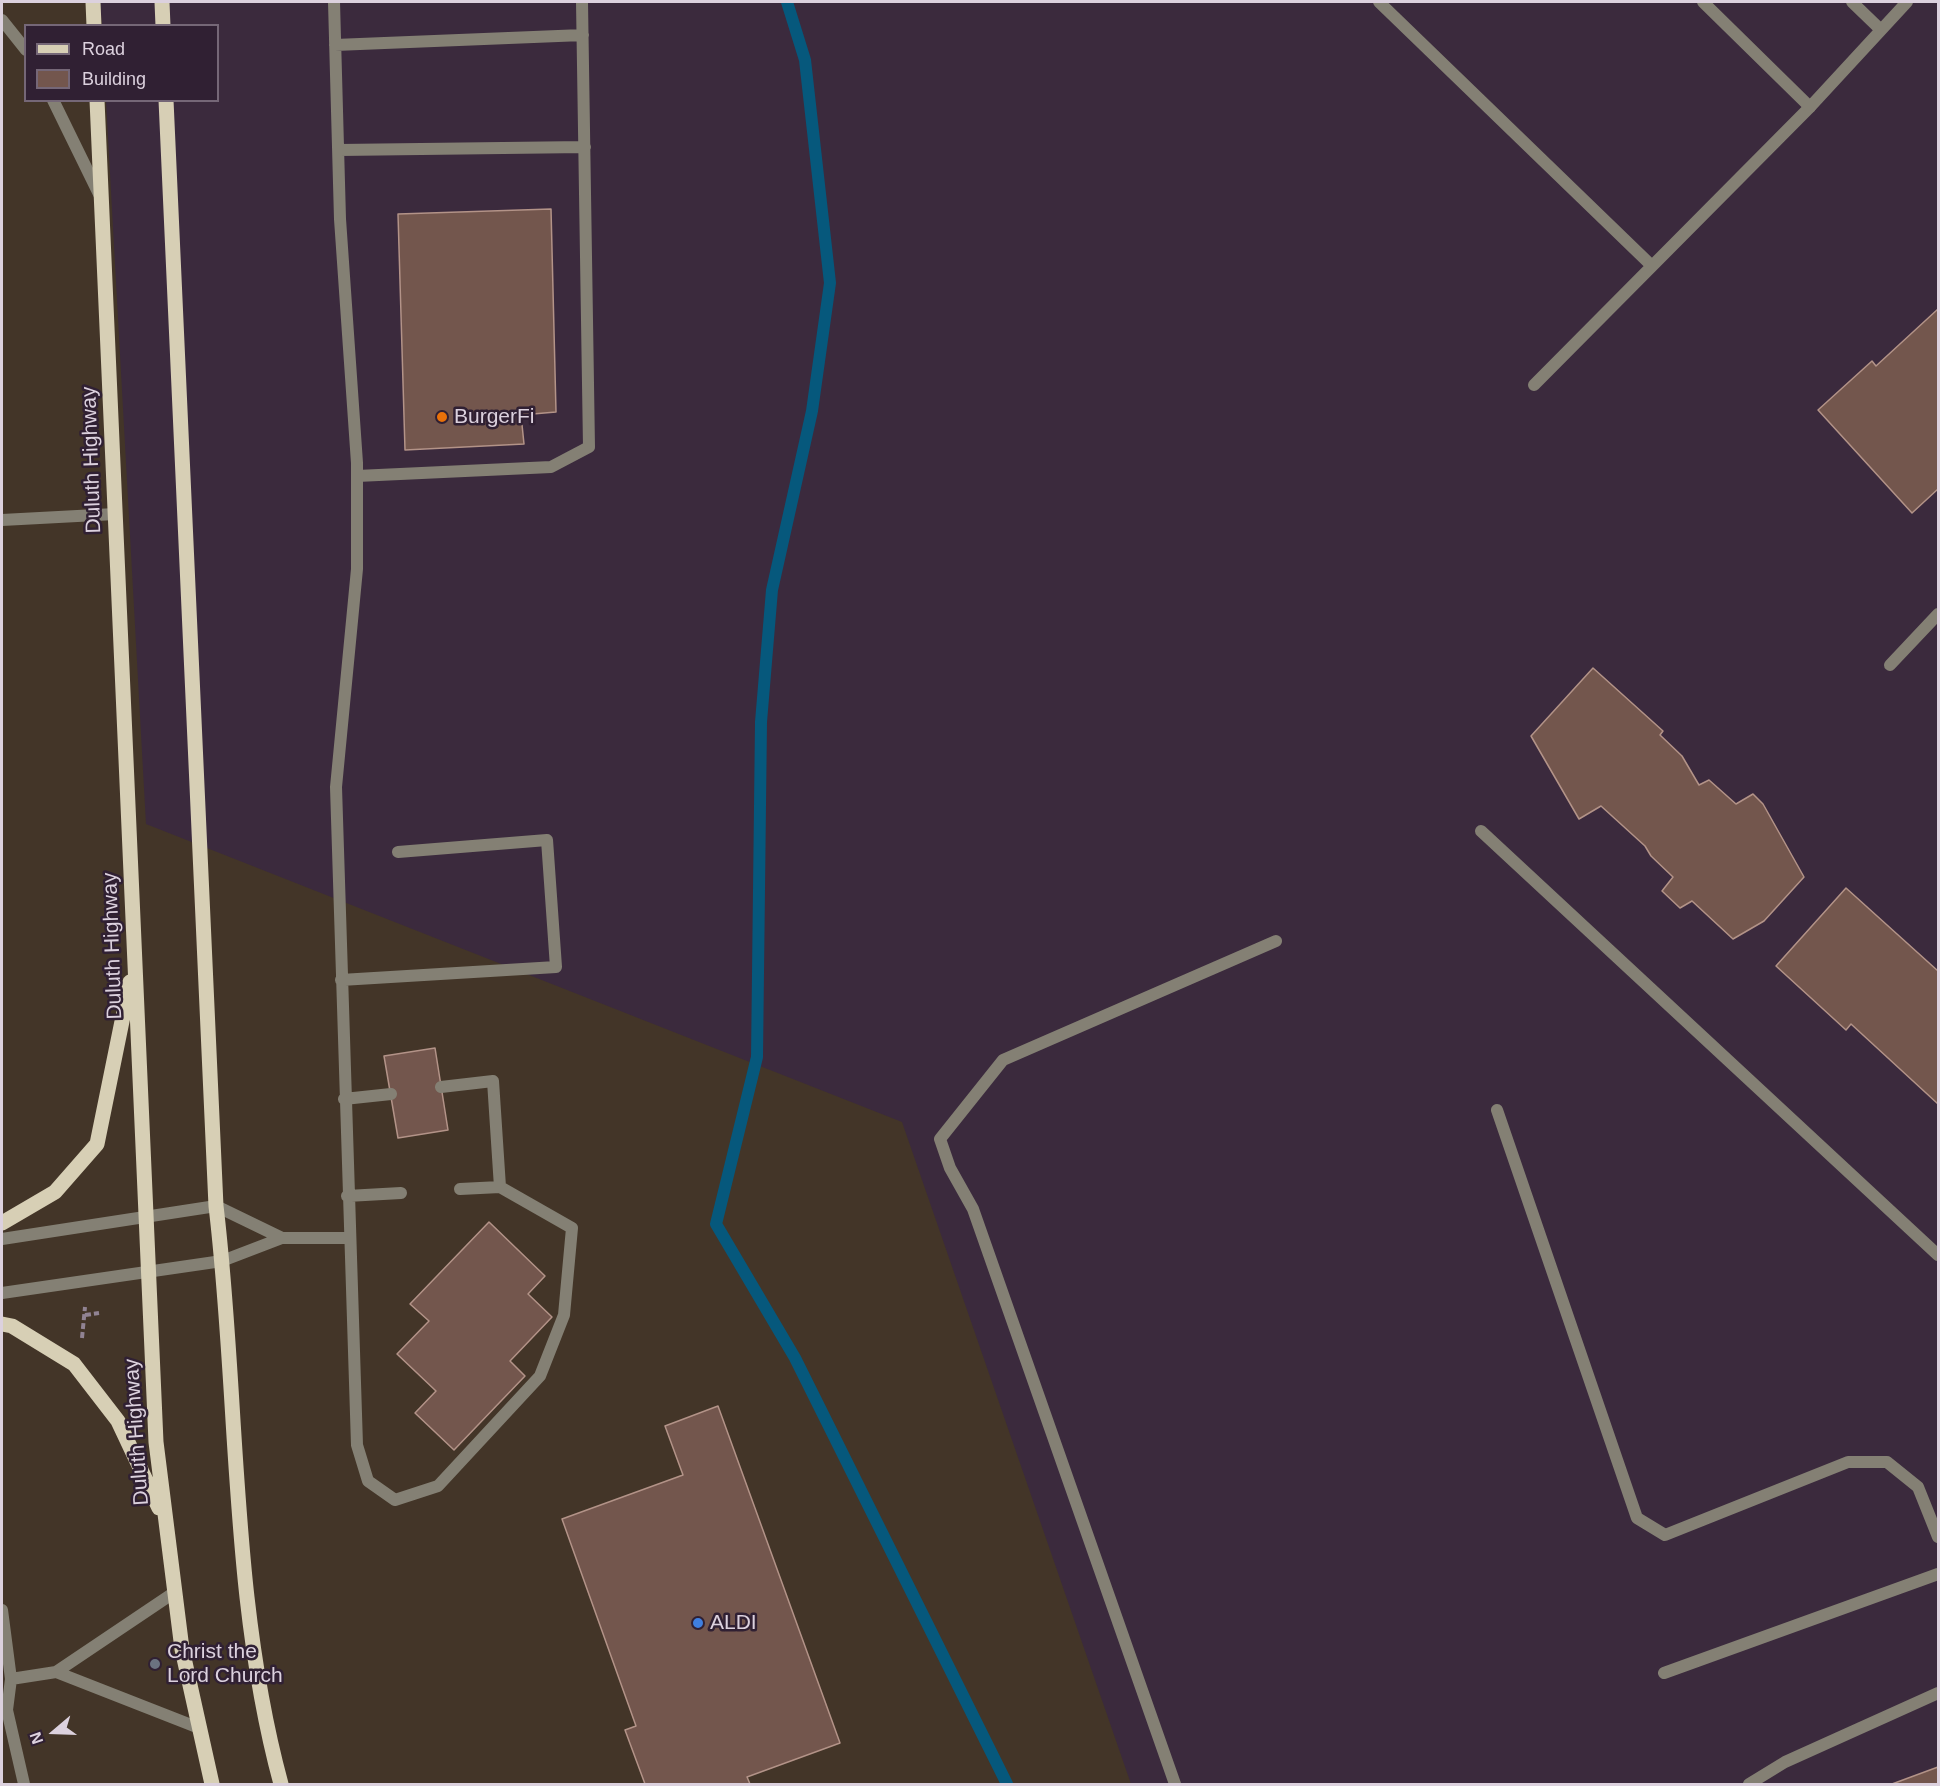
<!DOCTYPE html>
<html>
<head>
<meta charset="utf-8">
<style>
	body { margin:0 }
	#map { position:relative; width:1940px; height:1786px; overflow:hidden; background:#3b2a3d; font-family:Helvetica,sans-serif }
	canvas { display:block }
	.frame { position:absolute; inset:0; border:3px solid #dcd1de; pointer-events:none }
	.legend { position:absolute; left:24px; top:24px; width:195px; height:78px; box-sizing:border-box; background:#302033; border:2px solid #756777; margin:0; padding:8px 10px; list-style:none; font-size:18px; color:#dcd1de }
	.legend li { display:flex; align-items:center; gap:12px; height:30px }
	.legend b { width:30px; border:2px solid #756777 }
	.north { position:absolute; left:24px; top:1702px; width:60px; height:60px; -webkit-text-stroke:4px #302033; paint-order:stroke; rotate:251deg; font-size:16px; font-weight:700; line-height:24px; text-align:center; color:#dcd1de }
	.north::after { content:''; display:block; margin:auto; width:21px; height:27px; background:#dcd1de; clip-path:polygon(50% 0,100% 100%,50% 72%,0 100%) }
</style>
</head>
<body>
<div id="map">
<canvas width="1940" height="1786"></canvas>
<div class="frame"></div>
<ul class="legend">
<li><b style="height:8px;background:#d7cfb5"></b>Road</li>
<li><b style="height:16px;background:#73564d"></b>Building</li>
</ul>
<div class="north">N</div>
</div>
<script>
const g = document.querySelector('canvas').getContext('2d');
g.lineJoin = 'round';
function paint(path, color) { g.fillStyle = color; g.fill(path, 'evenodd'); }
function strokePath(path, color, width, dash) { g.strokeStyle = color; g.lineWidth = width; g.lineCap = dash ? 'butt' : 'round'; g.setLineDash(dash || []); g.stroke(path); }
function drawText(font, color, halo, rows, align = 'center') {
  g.font = font + ' Helvetica,sans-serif'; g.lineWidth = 5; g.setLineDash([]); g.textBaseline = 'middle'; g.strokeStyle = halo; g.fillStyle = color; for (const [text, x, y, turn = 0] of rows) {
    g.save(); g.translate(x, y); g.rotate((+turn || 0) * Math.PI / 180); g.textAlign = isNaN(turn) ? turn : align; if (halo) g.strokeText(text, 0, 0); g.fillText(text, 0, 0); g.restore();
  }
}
paint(new Path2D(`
	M2 2H100L102 25 26 26V100L106 101 146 824 902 1122 1131 1784H2Z`), '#433528');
strokePath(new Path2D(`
	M787 2 805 60 830 283 812 411 772 590 761 722 757 1057 716 1224 795 1358 1007 1784`), '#06587c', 12);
const building = new Path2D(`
	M551 209 556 412 521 415 524 444 405 450 398 214Z
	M1938 309V489L1912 513 1818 410 1872 361 1876 366Z
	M1593 668 1663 731 1660 735 1682 756 1699 785 1709 780 1736 804 1753 794 1763 804 1804 877 1764 921 1733 939 1692 901 1680 908 1662 891 1673 877 1651 856 1645 846 1601 806 1579 819 1531 736Z
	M1846 888 1938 971V1104L1851 1024 1846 1030 1776 966Z
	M435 1048 448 1130 398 1138 384 1056Z
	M489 1222 545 1276 528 1294 552 1317 510 1361 525 1376 454 1450 415 1413 436 1391 397 1354 429 1321 410 1304Z
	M718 1406 840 1743 747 1777 750 1784H645L625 1730 636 1726 562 1519 683 1475 665 1426Z
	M1938 1767V1784H1892Z`);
paint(building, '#73564d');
strokePath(building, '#b39388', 1.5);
strokePath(new Path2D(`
	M85 1315 99 1313
	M82 1338 85 1307`), '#918393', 4, [6, 3]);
strokePath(new Path2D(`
	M334 2 340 219 357 463V569L336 787 357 1445 368 1481 395 1500 438 1486 540 1376 564 1315 572 1228 500 1187 493 1081 441 1087
	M1379 2 1652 266
	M2 20 26 50
	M335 45 583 35
	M53 100 100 196
	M339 150 585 147
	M1534 385 1810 107
	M357 476 551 467 589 447 582 2
	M2 520 115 514
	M1481 831 1938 1255
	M341 980 556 967 547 840 398 852
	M344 1099 391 1094
	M1497 1110 1637 1518 1665 1535 1848 1462H1887L1918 1487 1938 1537
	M460 1189 500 1187
	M347 1196 401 1193
	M216 1206 282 1238
	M222 1261 282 1238H349
	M175 1592 56 1672 199 1728
	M2 1610 11 1679
	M1664 1673 1938 1574
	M24 1784 7 1710 11 1679 56 1672
	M1175 1784 973 1209 950 1168 940 1139 1003 1060 1276 941
	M1749 1784 1785 1762 1938 1693`), '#848074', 12);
strokePath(new Path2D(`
	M1703 2 1810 107 1907 2
	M1852 2 1881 30
	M1890 665 1938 614
	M2 1239 216 1206
	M2 1293 222 1261`), '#848074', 12);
strokePath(new Path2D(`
	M93 2 94 26
	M162 2 163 26
	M97 100 156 1442 182 1649 212 1784
	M166 100 216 1206C239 1399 230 1596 281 1784
	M2 1223 55 1192 97 1144 130 982
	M2 1324 12 1326 74 1364 118 1421 159 1508`), '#d7cfb5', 15);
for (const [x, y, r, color] of [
	[442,417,6,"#e8710a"],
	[698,1623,6,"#3f7fe0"],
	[155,1664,6,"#6b7280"]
]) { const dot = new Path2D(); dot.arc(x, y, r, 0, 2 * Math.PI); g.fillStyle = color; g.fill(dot); strokePath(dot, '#302033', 2); }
drawText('21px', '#dcd1de', '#302033', [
	["BurgerFi",454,417],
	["ALDI",710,1623],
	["Christ the",167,1652],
	["Lord Church",167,1676]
], 'left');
drawText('21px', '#dcd1de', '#302033', [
	["Duluth Highway",92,460,-92],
	["Duluth Highway",113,946,-92],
	["Duluth Highway",137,1432,-94]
]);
</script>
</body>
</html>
